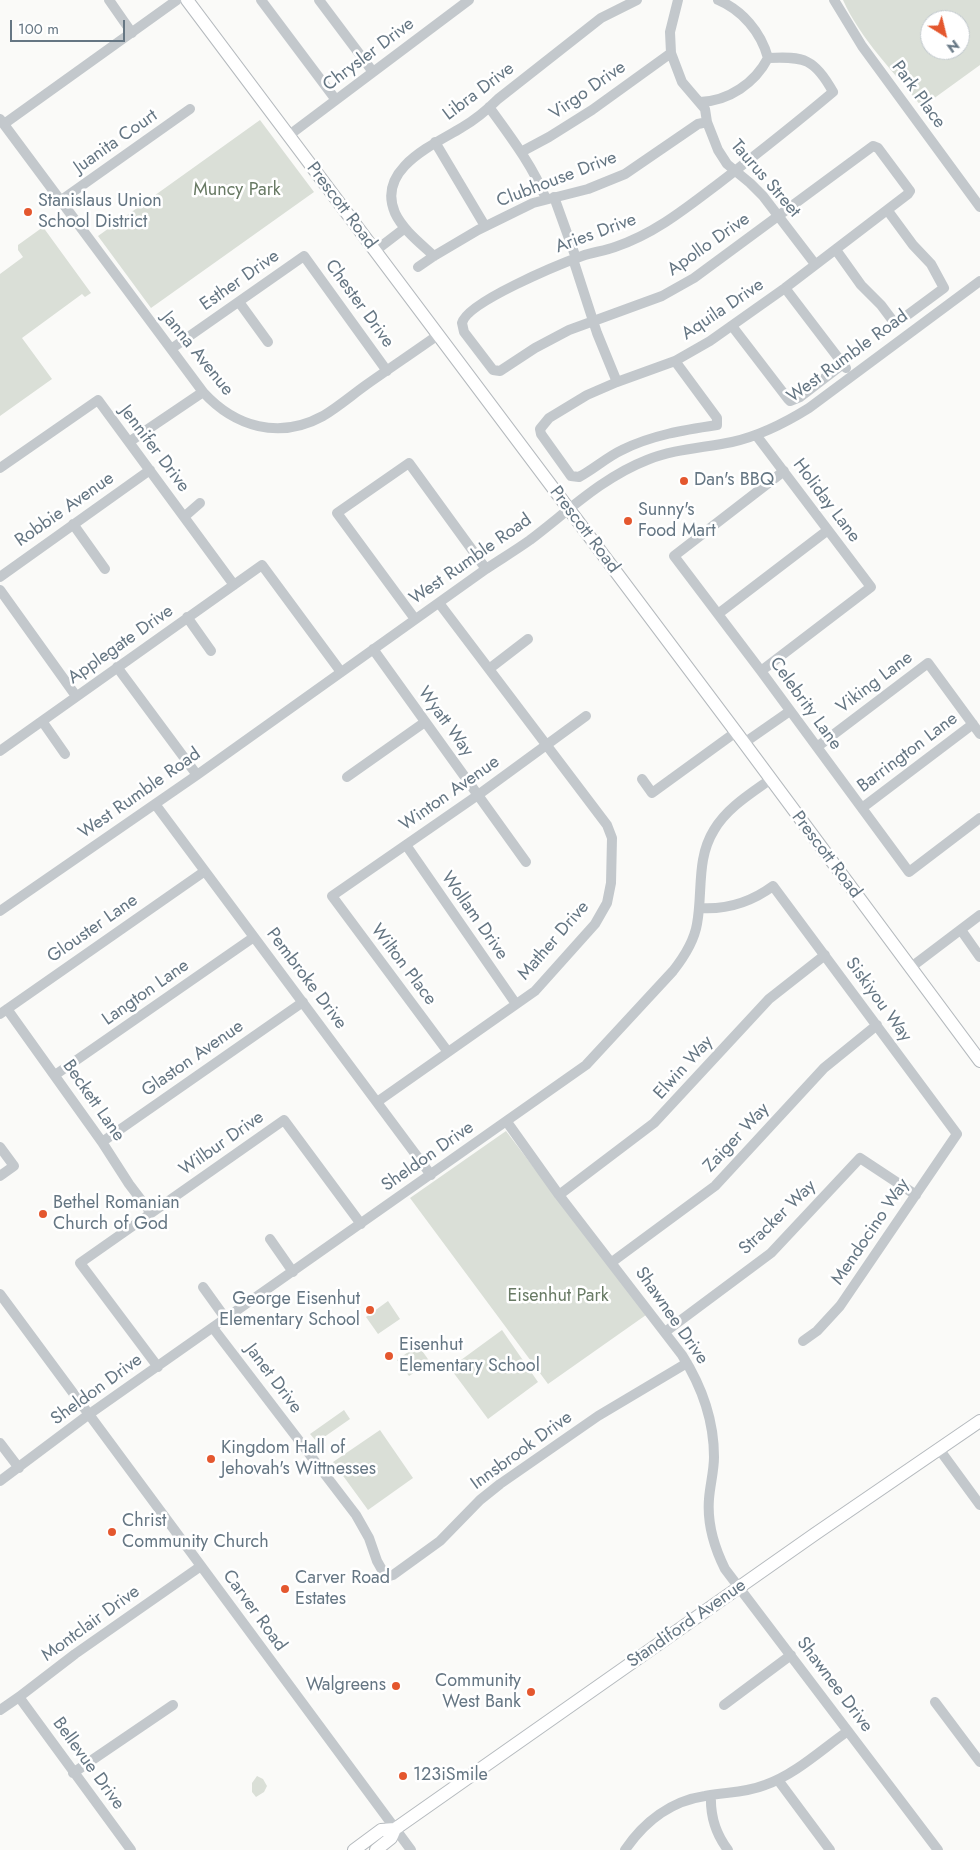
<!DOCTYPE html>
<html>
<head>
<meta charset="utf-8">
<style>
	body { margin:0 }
	#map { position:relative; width:980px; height:1850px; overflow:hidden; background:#fafaf8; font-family:Jost,sans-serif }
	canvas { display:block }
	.north { position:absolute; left:920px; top:10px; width:50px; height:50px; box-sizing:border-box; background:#fff; border:1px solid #c1c8cd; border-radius:50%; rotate:144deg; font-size:14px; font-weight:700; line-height:20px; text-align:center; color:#657683 }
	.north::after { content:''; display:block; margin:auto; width:18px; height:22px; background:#e4572e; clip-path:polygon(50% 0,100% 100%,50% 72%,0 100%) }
	.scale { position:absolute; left:10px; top:20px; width:115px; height:22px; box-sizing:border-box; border:2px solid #657683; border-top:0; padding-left:6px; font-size:15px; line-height:18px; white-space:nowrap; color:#657683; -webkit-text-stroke:4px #fff; paint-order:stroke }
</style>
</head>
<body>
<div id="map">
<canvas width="980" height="1850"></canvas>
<div class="north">N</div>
<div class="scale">100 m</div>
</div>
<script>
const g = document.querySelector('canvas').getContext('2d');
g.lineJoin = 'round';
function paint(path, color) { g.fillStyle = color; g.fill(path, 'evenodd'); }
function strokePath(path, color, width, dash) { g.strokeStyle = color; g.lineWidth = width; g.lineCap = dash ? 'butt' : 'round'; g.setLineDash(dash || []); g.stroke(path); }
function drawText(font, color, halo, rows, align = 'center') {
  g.font = font + ' Jost,sans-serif'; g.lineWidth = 5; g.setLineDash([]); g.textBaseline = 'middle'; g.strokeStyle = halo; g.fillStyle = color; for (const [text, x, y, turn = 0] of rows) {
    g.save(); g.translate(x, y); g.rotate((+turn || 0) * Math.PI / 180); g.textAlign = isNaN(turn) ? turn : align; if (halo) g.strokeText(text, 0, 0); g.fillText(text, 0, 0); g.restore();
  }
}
paint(new Path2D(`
	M843 0H980V65L922 107C895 73 861 40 843 0ZM930 20H960V50H930Z
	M260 120 314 192 151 308 98 236Z
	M43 227 91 293 85 297 82 294 22 338 52 379 0 416V274L23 257 18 250V245Z
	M506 1131 646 1315 548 1384 410 1198Z
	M388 1301 400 1319 378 1334 366 1317Z
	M502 1330 538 1382 488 1419 450 1368Z
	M418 1345 430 1362 409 1376 397 1360Z
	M344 1410 350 1419 317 1442 310 1434Z
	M380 1430 413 1478 368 1510 333 1462Z
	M315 1591 321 1594V1598L319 1603 314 1604 308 1598 311 1592Z
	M257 1776 263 1779 267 1786 264 1792 256 1797 252 1792V1783Z`), '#dadfd7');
const major = new Path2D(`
	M187 0 736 732 980 1061
	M354 1850 381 1830 395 1829 815 1534 980 1421
	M376 1850 391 1838 395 1829`);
strokePath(major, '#b5babe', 14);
strokePath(new Path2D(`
	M109 0 132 33
	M261 0 336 100
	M319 0 373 72
	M678 0 670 32 671 53 682 82 705 109 707 122 718 150 727 164 750 183 763 196 815 264
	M718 0C742 10 761 32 768 58
	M834 0 862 46 980 207
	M489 107C510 136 533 166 546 199
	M0 119 203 392C235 427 279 440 323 416 338 407 352 395 366 385 390 368 414 352 438 335
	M4 124 177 0
	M288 136 469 0
	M435 142 485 226
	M521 152 549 137 592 110 671 53
	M554 197 576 258
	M60 201 190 109
	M836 250 861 285 881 305 893 321 898 322 944 288 931 264 913 245 888 211
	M375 251 405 228
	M434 256C420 243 403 230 395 213 376 169 433 145 461 128 475 120 486 111 498 99L601 18 637 0
	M573 259 597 333 617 382
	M418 267 434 256 478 230 533 203 588 189 625 174 698 124 707 122
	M785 288 846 368
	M239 302 268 342
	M732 326 788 399 790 401 800 397 843 364
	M171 349 304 256 387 371
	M675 361 717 418V425C684 430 652 435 622 450 607 457 594 469 579 477L571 476 541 434 540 429 549 418 587 395 617 382 675 361 710 341 785 288 908 194 910 191 878 148 873 146 694 278 662 296 569 330 535 348 500 371 493 370 464 332 462 323C467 302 560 264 582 256 593 252 604 251 615 247 654 234 685 209 718 184 757 154 795 124 833 92 815 59 804 56 768 58 755 83 729 101 700 102
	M756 435 871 587 761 671
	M129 442 203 392
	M0 468 98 400 234 585
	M784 471 674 556 761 671 909 872 980 818
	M184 517 200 503
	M73 524 105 569
	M0 577 150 470
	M0 590 76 696
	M718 614 828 530
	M187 617 211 651
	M415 619 337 513 409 463 486 569
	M373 649 526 862
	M117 667 197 775
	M489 669 528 639
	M42 721 65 754
	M744 743 790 711
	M817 747 928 663 980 734
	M0 751 262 565 341 672
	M347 777 425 722
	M642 779 652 793 736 732
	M155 804 431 1175
	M862 808 973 724
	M406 845 516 1004
	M699 908C727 910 750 903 773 886L957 1134 840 1306 817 1331 803 1341
	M0 911 197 775 486 569C501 559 516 550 530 540 567 512 603 477 647 460 674 449 703 448 732 442 759 436 785 423 809 408L980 281
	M961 930 980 957
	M910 968 980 915
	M7 1009 102 1142 129 1184 151 1213
	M0 1014 205 871
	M448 1052 332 896 478 795 586 716
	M55 1075 254 937
	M377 1102 535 991 595 924 607 903 611 883 612 838 607 825 439 603
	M507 1122 559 1195 682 1355C701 1385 714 1420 714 1457 714 1471 710 1485 709 1499 707 1524 714 1547 725 1569L938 1850
	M102 1142 303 1002
	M0 1147 14 1166 0 1176
	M559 1195 654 1123 769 999 825 955
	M270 1239 293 1272
	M612 1262 715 1186 824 1068 877 1025
	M203 1287 226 1319
	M0 1294 411 1850
	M213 1328 356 1515 369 1538 377 1561 386 1577 393 1575 440 1541 480 1500 500 1484 598 1416 687 1363
	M665 1332 771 1253 860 1158 916 1195
	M158 1367 80 1263 284 1120 361 1224
	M0 1443 19 1468
	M939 1449 980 1505
	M0 1481 88 1415 586 1065 673 971C684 957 694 942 697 924 703 892 696 859 714 830 727 808 750 794 771 779
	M19 1697 131 1850
	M935 1702 980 1762
	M724 1705 791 1655
	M0 1710 19 1697 75 1654 201 1566
	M73 1773 173 1705
	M778 1780 830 1850
	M711 1795C710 1816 715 1833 728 1850
	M625 1850C644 1822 671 1801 705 1796 726 1792 745 1793 765 1785 796 1774 822 1749 848 1731`), '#c3c8cc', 10);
strokePath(major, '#fff', 12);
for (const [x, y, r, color] of [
	[28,212,5,"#e4572e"],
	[684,481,5,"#e4572e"],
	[628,521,5,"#e4572e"],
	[43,1214,5,"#e4572e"],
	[370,1310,5,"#e4572e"],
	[389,1356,5,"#e4572e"],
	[211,1459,5,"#e4572e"],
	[112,1532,5,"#e4572e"],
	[285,1589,5,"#e4572e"],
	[396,1686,5,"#e4572e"],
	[531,1692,5,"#e4572e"],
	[403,1776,5,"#e4572e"]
]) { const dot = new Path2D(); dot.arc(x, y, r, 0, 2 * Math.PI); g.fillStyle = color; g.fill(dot); strokePath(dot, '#fff', 2); }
drawText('18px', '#657683', '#fff', [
	["Chrysler Drive",369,55,-37],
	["Virgo Drive",588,91,-35],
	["Libra Drive",479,92,-37],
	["Park Place",918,95,54],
	["Juanita Court",116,142,-35],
	["Taurus Street",765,179,49],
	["Clubhouse Drive",557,180,-21],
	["Prescott Road",341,206,53],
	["Aries Drive",596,234,-20],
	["Apollo Drive",709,245,-35],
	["Esther Drive",240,281,-35],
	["Chester Drive",359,304,54],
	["Aquila Drive",723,310,-34],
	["Janna Avenue",197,354,51],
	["West Rumble Road",848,357,-36],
	["Jennifer Drive",154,449,53],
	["Holiday Lane",826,501,53],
	["Robbie Avenue",65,510,-35],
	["Prescott Road",584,530,53],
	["West Rumble Road",471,560,-35],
	["Applegate Drive",121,645,-35],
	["Viking Lane",875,683,-37],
	["Celebrity Lane",805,704,54],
	["Wyatt Way",445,722,54],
	["Barrington Lane",908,753,-37],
	["West Rumble Road",140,794,-35],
	["Winton Avenue",450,794,-35],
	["Prescott Road",826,855,53],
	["Wollam Drive",474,916,55],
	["Glouster Lane",93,929,-35],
	["Mather Drive",554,941,-49],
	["Wilton Place",403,965,53],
	["Pembroke Drive",306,979,53],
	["Langton Lane",146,993,-35],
	["Siskiyou Way",878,1000,54],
	["Glaston Avenue",193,1059,-35],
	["Elwin Way",684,1068,-48],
	["Beckett Lane",93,1101,55],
	["Zaiger Way",737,1138,-47],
	["Wilbur Drive",222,1144,-35],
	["Sheldon Drive",428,1157,-35],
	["Stracker Way",778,1218,-44],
	["Mendocino Way",871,1232,-56],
	["Shawnee Drive",671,1316,55],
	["Janet Drive",273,1379,53],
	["Sheldon Drive",97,1390,-36],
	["Innsbrook Drive",522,1451,-36],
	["Carver Road",254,1611,54],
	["Montclair Drive",91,1624,-36],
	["Standiford Avenue",687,1624,-35],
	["Shawnee Drive",834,1685,53],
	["Bellevue Drive",88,1764,54]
]);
drawText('18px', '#687a64', '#fff', [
	["Muncy Park",237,191],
	["Eisenhut Park",558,1297]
]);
drawText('18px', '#657683', '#fff', [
	["Stanislaus Union",38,202],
	["School District",38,223],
	["Dan's BBQ",694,481],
	["Sunny's",638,511],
	["Food Mart",638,532],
	["Bethel Romanian",53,1204],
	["Church of God",53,1225],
	["George Eisenhut",360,1300,"right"],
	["Elementary School",360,1321,"right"],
	["Eisenhut",399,1346],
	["Elementary School",399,1367],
	["Kingdom Hall of",221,1449],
	["Jehovah's Wittnesses",221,1470],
	["Christ",122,1522],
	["Community Church",122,1543],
	["Carver Road",295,1579],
	["Estates",295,1600],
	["Community",521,1682,"right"],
	["West Bank",521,1703,"right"],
	["Walgreens",386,1686,"right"],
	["123iSmile",413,1776]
], 'left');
</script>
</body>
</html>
